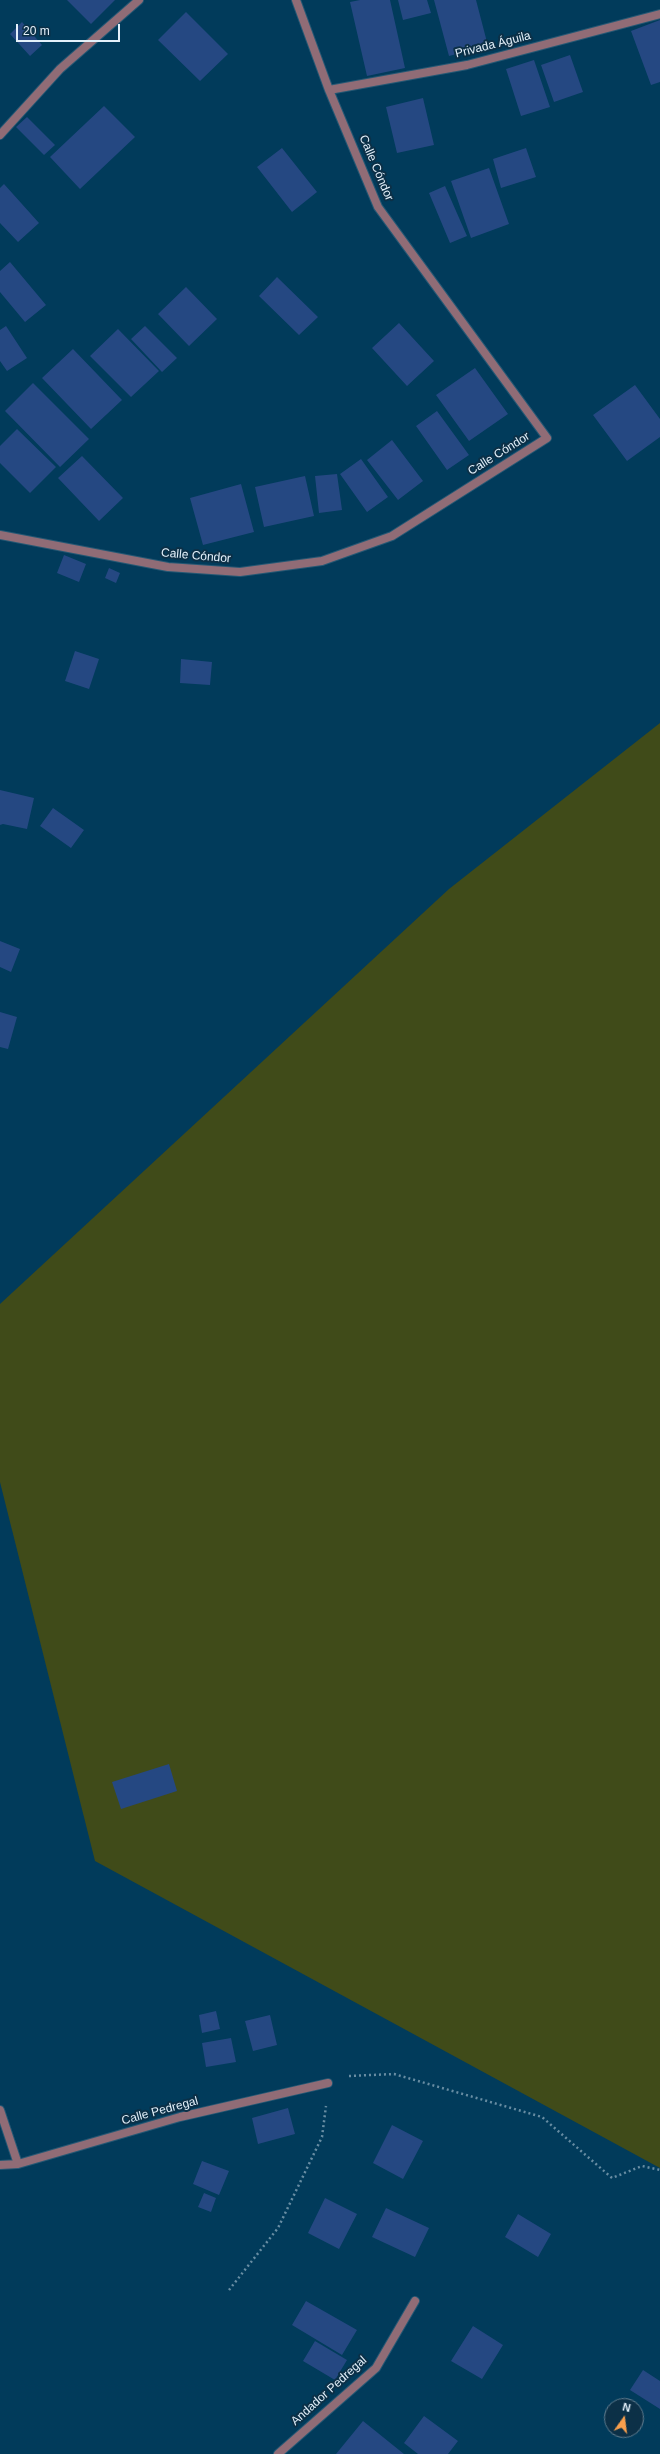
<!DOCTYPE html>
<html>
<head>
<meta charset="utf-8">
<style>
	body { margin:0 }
	#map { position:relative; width:660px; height:2454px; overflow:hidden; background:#013b5b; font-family:Helvetica,sans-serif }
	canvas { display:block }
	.north { position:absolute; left:604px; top:2398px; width:40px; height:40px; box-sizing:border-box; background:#0c3047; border:1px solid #627d8f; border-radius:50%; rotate:14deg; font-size:11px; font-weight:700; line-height:16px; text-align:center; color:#e3f0fa }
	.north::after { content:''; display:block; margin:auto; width:14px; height:18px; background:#f99f4d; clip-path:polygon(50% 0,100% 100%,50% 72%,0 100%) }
	.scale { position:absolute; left:16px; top:24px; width:104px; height:18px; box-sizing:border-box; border:2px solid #e3f0fa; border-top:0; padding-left:5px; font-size:12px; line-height:14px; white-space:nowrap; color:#e3f0fa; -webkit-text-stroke:3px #0c3047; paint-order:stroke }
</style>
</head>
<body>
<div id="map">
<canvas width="660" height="2454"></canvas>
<div class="north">N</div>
<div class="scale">20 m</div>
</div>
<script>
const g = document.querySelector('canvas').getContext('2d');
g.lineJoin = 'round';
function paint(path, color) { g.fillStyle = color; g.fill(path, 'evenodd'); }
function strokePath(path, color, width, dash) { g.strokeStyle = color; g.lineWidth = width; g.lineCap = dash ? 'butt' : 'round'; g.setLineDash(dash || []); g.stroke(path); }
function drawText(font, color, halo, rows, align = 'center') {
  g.font = font + ' Helvetica,sans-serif'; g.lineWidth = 4; g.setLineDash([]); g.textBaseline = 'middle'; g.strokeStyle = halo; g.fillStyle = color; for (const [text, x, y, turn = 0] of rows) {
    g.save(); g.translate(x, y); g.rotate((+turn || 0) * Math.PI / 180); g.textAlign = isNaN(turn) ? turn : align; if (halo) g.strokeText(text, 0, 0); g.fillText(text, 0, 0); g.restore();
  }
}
paint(new Path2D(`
	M660 723V2168L95 1861 0 1482V1304L449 889Z`), '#404b19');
paint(new Path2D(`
	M67 0H115L91 24Z
	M360 0H390L405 68 367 76 350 2Z
	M398 0H427L431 13 403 20Z
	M434 0H476L488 46 449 56Z
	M186 12 228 54 200 81 158 40Z
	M660 20V82L651 85 631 31Z
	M22 22 42 45 30 56 10 34Z
	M570 55 583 92 554 102 541 65Z
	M534 60 550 107 521 116 506 69Z
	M423 98 434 145 397 153 386 107Z
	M104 106 135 137 80 189 50 157Z
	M27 117 55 145 44 155 16 127Z
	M282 148 317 192 292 212 257 167Z
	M526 148 536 177 501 188 493 159Z
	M489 168 509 224 471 238 451 181Z
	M4 184 39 223 18 242 0 223V188Z
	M445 186 467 236 450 243 429 193Z
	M10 262 46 305 25 322 0 292V271Z
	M277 277 318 317 299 335 259 296Z
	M186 287 217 319 189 346 158 314Z
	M399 323 434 361 407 386 372 348Z
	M6 326 27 358 7 371 0 361V330Z
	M145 326 177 358 162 372 131 339Z
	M118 329 159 371 131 397 90 356Z
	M73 349 122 400 91 429 42 378Z
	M475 368 508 414 469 441 436 395Z
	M33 383 89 439 60 467 5 411Z
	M635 385 660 419V437L627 461 593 415Z
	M437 411 469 455 447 470 416 426Z
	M17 429 56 467 30 493 0 463V446Z
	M392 440 423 481 398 500 367 460Z
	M82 456 123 498 99 521 58 478Z
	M361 459 388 497 367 512 340 474Z
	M337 474 342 510 319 513 315 476Z
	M305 476 314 516 264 527 255 487Z
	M241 484 254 532 203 545 190 498Z
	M64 555 86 564 79 582 57 573Z
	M109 568 120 573 116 583 105 578Z
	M75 651 99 659 89 689 65 681Z
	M181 659 212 662 210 685 180 683Z
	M0 790 34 798 27 829 3 824 0 825Z
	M53 808 84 830 71 848 40 826Z
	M0 941 20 949 11 972 0 967Z
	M0 1012 17 1017 8 1049 0 1047Z
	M169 1764 177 1791 121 1809 112 1782Z
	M216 2011 220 2029 202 2033 199 2015Z
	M270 2015 277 2045 253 2051 245 2021Z
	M231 2038 236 2062 206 2067 202 2043Z
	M288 2108 295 2134 258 2144 252 2118Z
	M392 2125 423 2141 403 2179 373 2163Z
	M202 2161 229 2171 219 2195 193 2184Z
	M204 2193 216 2198 211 2212 198 2207Z
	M325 2198 357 2214 339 2249 308 2233Z
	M386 2208 429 2228 415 2257 372 2237Z
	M518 2214 551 2234 538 2257 505 2237Z
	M306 2301 357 2330 342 2355 292 2325Z
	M473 2326 503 2345 482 2379 451 2361Z
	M315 2341 347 2360 335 2380 303 2361Z
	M643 2370 660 2381V2409L630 2390Z
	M424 2416 458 2441 448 2454H418L404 2443Z
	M363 2421 404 2454H336Z`), '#254882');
const street = new Path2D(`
	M329 90 467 65 660 14
	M0 135 60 69 139 0
	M0 535 168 567 240 572 322 561 392 536 547 438 378 207 329 90 296 0
	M0 2110 18 2164
	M0 2165 18 2164 180 2117 328 2083
	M278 2454 376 2368 415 2301`);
strokePath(street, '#255874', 10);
strokePath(new Path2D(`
	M349 2076 394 2074 542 2117 612 2178 642 2166 660 2170
	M229 2290 278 2228 322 2137 326 2106`), '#688da3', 2.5, [2, 3]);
strokePath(street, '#906c76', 8);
drawText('12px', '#e3f0fa', '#0c3047', [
	["Privada Águila",493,45,-14],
	["Calle Cóndor",376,168,67],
	["Calle Cóndor",499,454,-32],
	["Calle Cóndor",196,556,5],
	["Calle Pedregal",160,2111,-15],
	["Andador Pedregal",329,2391,-42]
]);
</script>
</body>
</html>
